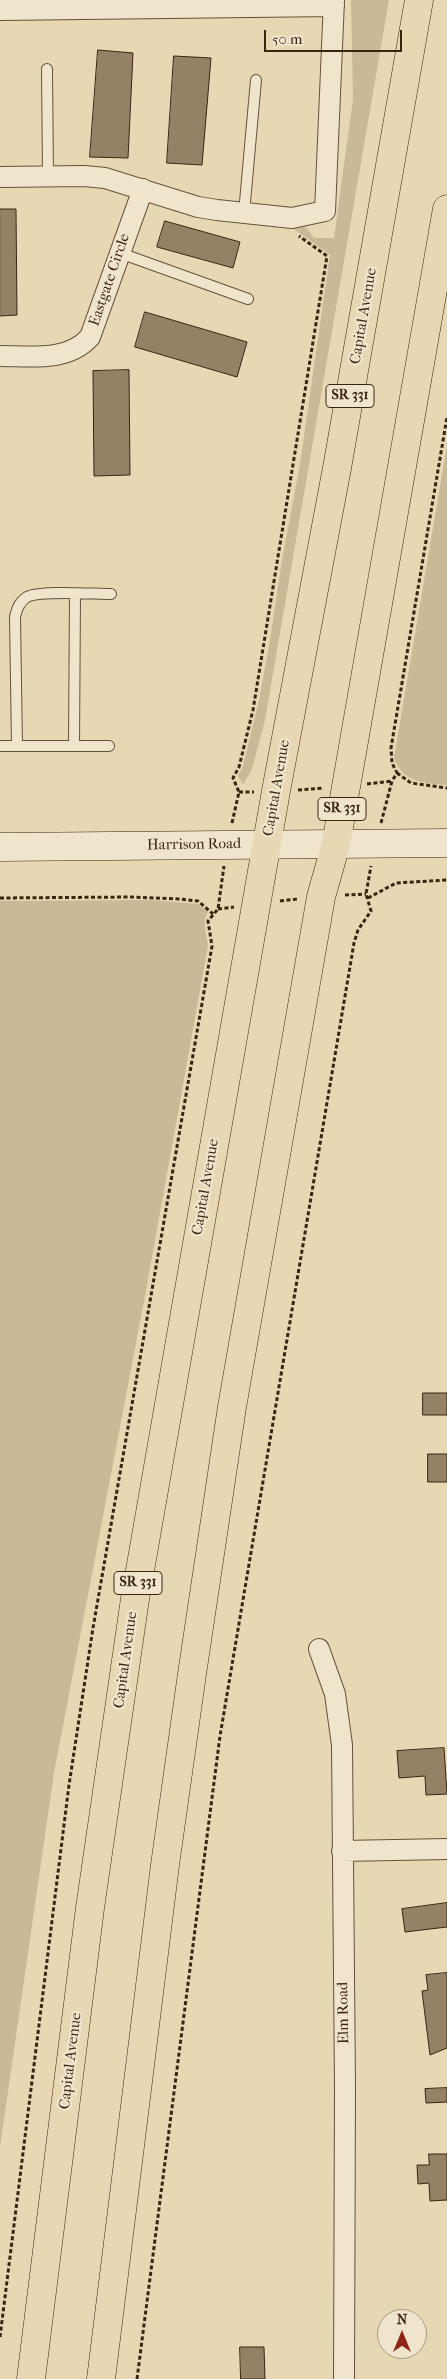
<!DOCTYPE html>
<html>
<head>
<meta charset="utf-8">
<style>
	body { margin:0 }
	#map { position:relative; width:447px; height:2379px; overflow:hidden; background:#e7d7b2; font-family:"IM FELL French Canon",serif }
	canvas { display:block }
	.north { position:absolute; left:377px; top:2309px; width:50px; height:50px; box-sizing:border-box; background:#efe5cd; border:1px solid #a79882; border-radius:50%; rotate:0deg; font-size:14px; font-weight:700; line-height:20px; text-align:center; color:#3c2412 }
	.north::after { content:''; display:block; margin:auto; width:18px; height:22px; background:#8f2418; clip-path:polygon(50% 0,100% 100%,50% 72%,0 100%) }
	.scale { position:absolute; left:264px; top:30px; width:138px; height:22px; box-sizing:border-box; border:2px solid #3c2412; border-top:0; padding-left:6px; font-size:15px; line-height:18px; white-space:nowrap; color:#3c2412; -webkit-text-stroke:4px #efe5cd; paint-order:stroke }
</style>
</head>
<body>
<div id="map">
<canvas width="447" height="2379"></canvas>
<div class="north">N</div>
<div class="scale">50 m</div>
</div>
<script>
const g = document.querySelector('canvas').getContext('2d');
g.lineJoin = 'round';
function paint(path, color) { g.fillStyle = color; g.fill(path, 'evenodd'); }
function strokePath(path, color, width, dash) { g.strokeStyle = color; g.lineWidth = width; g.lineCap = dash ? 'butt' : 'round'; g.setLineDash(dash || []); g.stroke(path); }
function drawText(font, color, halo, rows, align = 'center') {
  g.font = font + ' "IM FELL French Canon",serif'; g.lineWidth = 4.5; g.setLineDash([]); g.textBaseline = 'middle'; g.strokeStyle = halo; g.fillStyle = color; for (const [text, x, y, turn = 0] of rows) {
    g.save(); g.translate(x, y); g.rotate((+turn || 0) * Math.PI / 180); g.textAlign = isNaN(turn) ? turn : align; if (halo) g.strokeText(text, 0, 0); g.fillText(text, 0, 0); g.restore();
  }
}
paint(new Path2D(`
	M351 0H389L265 720 252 769 243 785 238 776 243 766 259 700 270 640 282 560 300 464 330 255 294 229V225L306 227 314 238H334L353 99Z
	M447 445V785C424 783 403 783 394 758Z
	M151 900 198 904 208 912C201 924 207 933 208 946L145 1296 54 1773 0 2147V901Z`), '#cab997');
const building = new Path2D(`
	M98 50 133 53 128 158 90 157Z
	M174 56 211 58 202 165 167 163Z
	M0 209H16L17 315 0 316Z
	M165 221 240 242 233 268 157 247Z
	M145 312 247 342 237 377 135 347Z
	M129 370 130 475 94 476 93 371Z
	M423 1393H447V1415H423Z
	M428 1454H447V1482H428Z
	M444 1748 447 1794 426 1795 425 1776 399 1778 397 1751Z
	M447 1903V1927L405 1932 402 1909Z
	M447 1973V2048L430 2055 422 1991 428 1990 426 1975Z
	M447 2088V2102L426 2103 425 2089Z
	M429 2154H447V2200L430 2201 429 2183 418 2184 417 2165H429Z
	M240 2347H264L265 2379H241Z`);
paint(building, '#958165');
strokePath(building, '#3c2412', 1);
const lane = new Path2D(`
	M47 69 48 177
	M244 213 256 80
	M120 253 248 299
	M0 746H109
	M17 746 15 617C17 609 19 602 27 597 40 590 93 594 111 594
	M74 746 75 594`);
const street = new Path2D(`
	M0 10 334 6
	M0 177 84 176 105 178 198 207 217 210 292 218 325 211 334 0
	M0 356C31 356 68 362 90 337L143 189
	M319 1649 335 1694 342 1745 345 2088 344 2379
	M342 1851 447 1849`);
const secondary = new Path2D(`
	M0 847 447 843`);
const highway = new Path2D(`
	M31 2379 90 1908 135 1599 276 791 337 468 419 0
	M101 2379 165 1865 192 1674 232 1407 321 897 336 844 447 209`);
strokePath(lane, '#67513a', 12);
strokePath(street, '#67513a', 22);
strokePath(secondary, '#3c2412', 29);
strokePath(highway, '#3c2412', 29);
strokePath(new Path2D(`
	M397 773 411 783 447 788
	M367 784 392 781
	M298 790 324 788
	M239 792H254
	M232 823 239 792 233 778 239 767 253 710 327 256 299 236
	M381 823 392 781 397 773 392 763 391 748 447 417
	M345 895 366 894
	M0 898 131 897 179 899 198 901 213 914
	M368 898 396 883 447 880
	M280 901 298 899
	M218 909 234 907
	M0 2337 69 1785 93 1628 212 946 208 921 218 909 224 866
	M137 2379 220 1736 354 943 358 930 371 911 366 894 371 866`), '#3c2412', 3, [4, 2.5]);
strokePath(lane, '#efe5cd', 10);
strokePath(street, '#efe5cd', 20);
strokePath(secondary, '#efe5cd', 28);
strokePath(highway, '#e7d7b2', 28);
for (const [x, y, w] of [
	[350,396,48],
	[342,809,48],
	[138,1583,48]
]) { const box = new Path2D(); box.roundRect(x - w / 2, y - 11.5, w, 23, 4); g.fillStyle = '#efe5cd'; g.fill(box); strokePath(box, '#3c2412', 1); }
drawText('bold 14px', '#3c2412', null, [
	["SR 331",350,396],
	["SR 331",342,809],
	["SR 331",138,1583]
]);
drawText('15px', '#3c2412', '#efe5cd', [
	["Eastgate Circle",110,280,-71],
	["Capital Avenue",364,316,-80],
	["Capital Avenue",277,788,-80],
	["Harrison Road",194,845,-1],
	["Capital Avenue",206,1187,-80],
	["Capital Avenue",126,1660,-82],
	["Elm Road",344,2013,-91],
	["Capital Avenue",71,2061,-83]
]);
</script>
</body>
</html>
